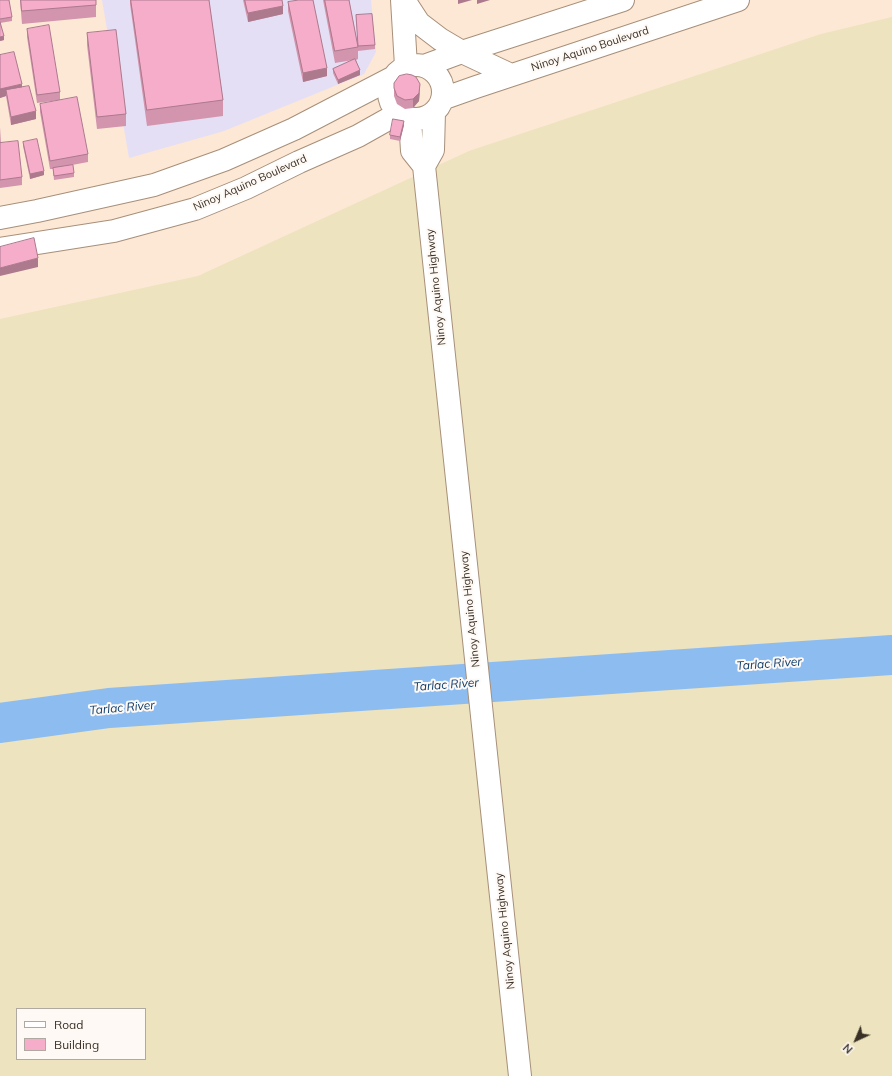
<!DOCTYPE html>
<html>
<head>
<meta charset="utf-8">
<style>
	body { margin:0 }
	#map { position:relative; width:892px; height:1076px; overflow:hidden; background:#fde8d5; font-family:Mulish,sans-serif }
	canvas { display:block }
	.legend { position:absolute; left:16px; top:1008px; width:130px; height:52px; box-sizing:border-box; background:#fef9f4; border:1px solid #afa9a2; margin:0; padding:5px 7px; list-style:none; font-size:12px; color:#393026 }
	.legend li { display:flex; align-items:center; gap:8px; height:20px }
	.legend b { width:20px; border:1px solid #afa9a2 }
	.north { position:absolute; left:836px; top:1020px; width:40px; height:40px; -webkit-text-stroke:3px #fef9f4; paint-order:stroke; rotate:224deg; font-size:11px; font-weight:700; line-height:16px; text-align:center; color:#393026 }
	.north::after { content:''; display:block; margin:auto; width:14px; height:18px; background:#393026; clip-path:polygon(50% 0,100% 100%,50% 72%,0 100%) }
</style>
</head>
<body>
<div id="map">
<canvas width="892" height="1076"></canvas>
<ul class="legend">
<li><b style="height:5px;background:#fff"></b>Road</li>
<li><b style="height:11px;background:#f5adca"></b>Building</li>
</ul>
<div class="north">N</div>
</div>
<script>
const g = document.querySelector('canvas').getContext('2d');
g.lineJoin = 'round';
function paint(path, color) { g.fillStyle = color; g.fill(path, 'evenodd'); }
function strokePath(path, color, width, dash) { g.strokeStyle = color; g.lineWidth = width; g.lineCap = dash ? 'butt' : 'round'; g.setLineDash(dash || []); g.stroke(path); }
function drawText(font, color, halo, rows, align = 'center') {
  g.font = font + ' Mulish,sans-serif'; g.lineWidth = 4; g.setLineDash([]); g.textBaseline = 'middle'; g.strokeStyle = halo; g.fillStyle = color; for (const [text, x, y, turn = 0] of rows) {
    g.save(); g.translate(x, y); g.rotate((+turn || 0) * Math.PI / 180); g.textAlign = isNaN(turn) ? turn : align; if (halo) g.strokeText(text, 0, 0); g.fillText(text, 0, 0); g.restore();
  }
}
paint(new Path2D(`
	M102 0H371L376 52 364 74 224 131 129 158Z`), '#e4dff5');
paint(new Path2D(`
	M892 17V1076H0V319L198 276 469 151 821 34ZM17 1009H145V1059H17Z`), '#ede3be');
strokePath(new Path2D(`
	M0 723 109 708 892 655`), '#8dbcf1', 40);
const secondary = new Path2D(`
	M402 0 406 66
	M404 0 419 23 440 39 462 52 511 75
	M389 92a27 27 0 1 1 54 0a27 27 0 1 1-54 0Z
	M424 66 462 52 623 0
	M442 99 476 87 738 0
	M410 118 412 151 424 166 520 1076
	M424 166 433 150 434 112
	M0 218 37 211 154 185 224 160 294 129 392 78
	M0 249 114 231 195 209 246 188 299 162 358 136 399 113`);
strokePath(secondary, '#a78f79', 24);
strokePath(secondary, '#fff', 22);
paint(new Path2D(`
	M0 0 12 17V21L0 23 4 40 0 41Z
	M20 0H96V17L22 24Z
	M130 0H209L223 100V116L147 126 130 4Z
	M243 0H282L283 14 248 22Z
	M323 0H349L358 46 356 15 375 45V49L358 51V48V59L356 60 360 75 338 84 333 73V69L353 60 335 63Z
	M288 2 327 76 303 82 288 11Z
	M27 29 60 92V100L37 103 27 37Z
	M87 33 126 114V126L97 129 87 45Z
	M0 55 22 87 36 119 11 125 6 96 0 98Z
	M394 88 420 93 419 101 413 108 405 109 397 104 394 96Z
	M40 104 88 154V162L56 168 74 173V177L54 180 53 169H50L40 112Z
	M404 125 400 141 390 139V135Z
	M0 127 1 143 22 177V185L0 188Z
	M23 142 44 175 30 179 23 146Z`), '#d395ae');
paint(new Path2D(`
	M458 0H472L458 4Z
	M477 0H490L477 4Z
	M283 6V14L248 22V13Z
	M4 36V40L0 41V37Z
	M327 68V76L303 82V73Z
	M360 70V75L338 84V80Z
	M22 84V92L6 90V96L0 98V89Z
	M420 84 419 101 413 108V99Z
	M36 111V119L11 125V117Z
	M404 121V125L400 141V137Z
	M44 171V175L30 179V174Z
	M38 258V267L0 276V268Z`), '#ac798d');
const building = new Path2D(`
	M0 0H9L12 17 0 19Z
	M21 0H96V5L22 11Z
	M131 0H209L223 100 147 110Z
	M245 0H282L283 6 248 13Z
	M299 0H313L327 68 303 73 288 2Z
	M325 0H349L358 47 335 51Z
	M372 14 375 45 358 46 356 15Z
	M0 22 4 36 0 37Z
	M49 25 60 92 37 95 27 29Z
	M116 30 126 114 97 117 87 33Z
	M14 52 22 84 0 89V55Z
	M355 59 360 70 338 80 333 69Z
	M407 74 412 75 416 77 420 84 419 93 413 99 405 100 397 96 394 88V83L399 76Z
	M29 86 36 111 11 117 6 90Z
	M77 97 88 154 50 161 40 104Z
	M393 119 404 121 400 137 390 135Z
	M37 139 44 171 30 174 23 142Z
	M18 141 22 177 0 180V143Z
	M73 165 74 173 54 176 53 168Z
	M34 238 38 258 0 268V247Z`);
paint(building, '#f5adca');
strokePath(building, '#ac798d', 1);
drawText('11px', '#393026', '#fef9f4', [
	["Ninoy Aquino Boulevard",590,49,-18],
	["Ninoy Aquino Boulevard",250,183,-24],
	["Ninoy Aquino Highway",436,287,-96],
	["Ninoy Aquino Highway",470,609,-96],
	["Ninoy Aquino Highway",505,931,-96]
]);
drawText('italic 12px', '#0e3e6e', '#fef9f4', [
	["Tarlac River",769,664,-4],
	["Tarlac River",446,685,-4],
	["Tarlac River",122,708,-5]
]);
</script>
</body>
</html>
